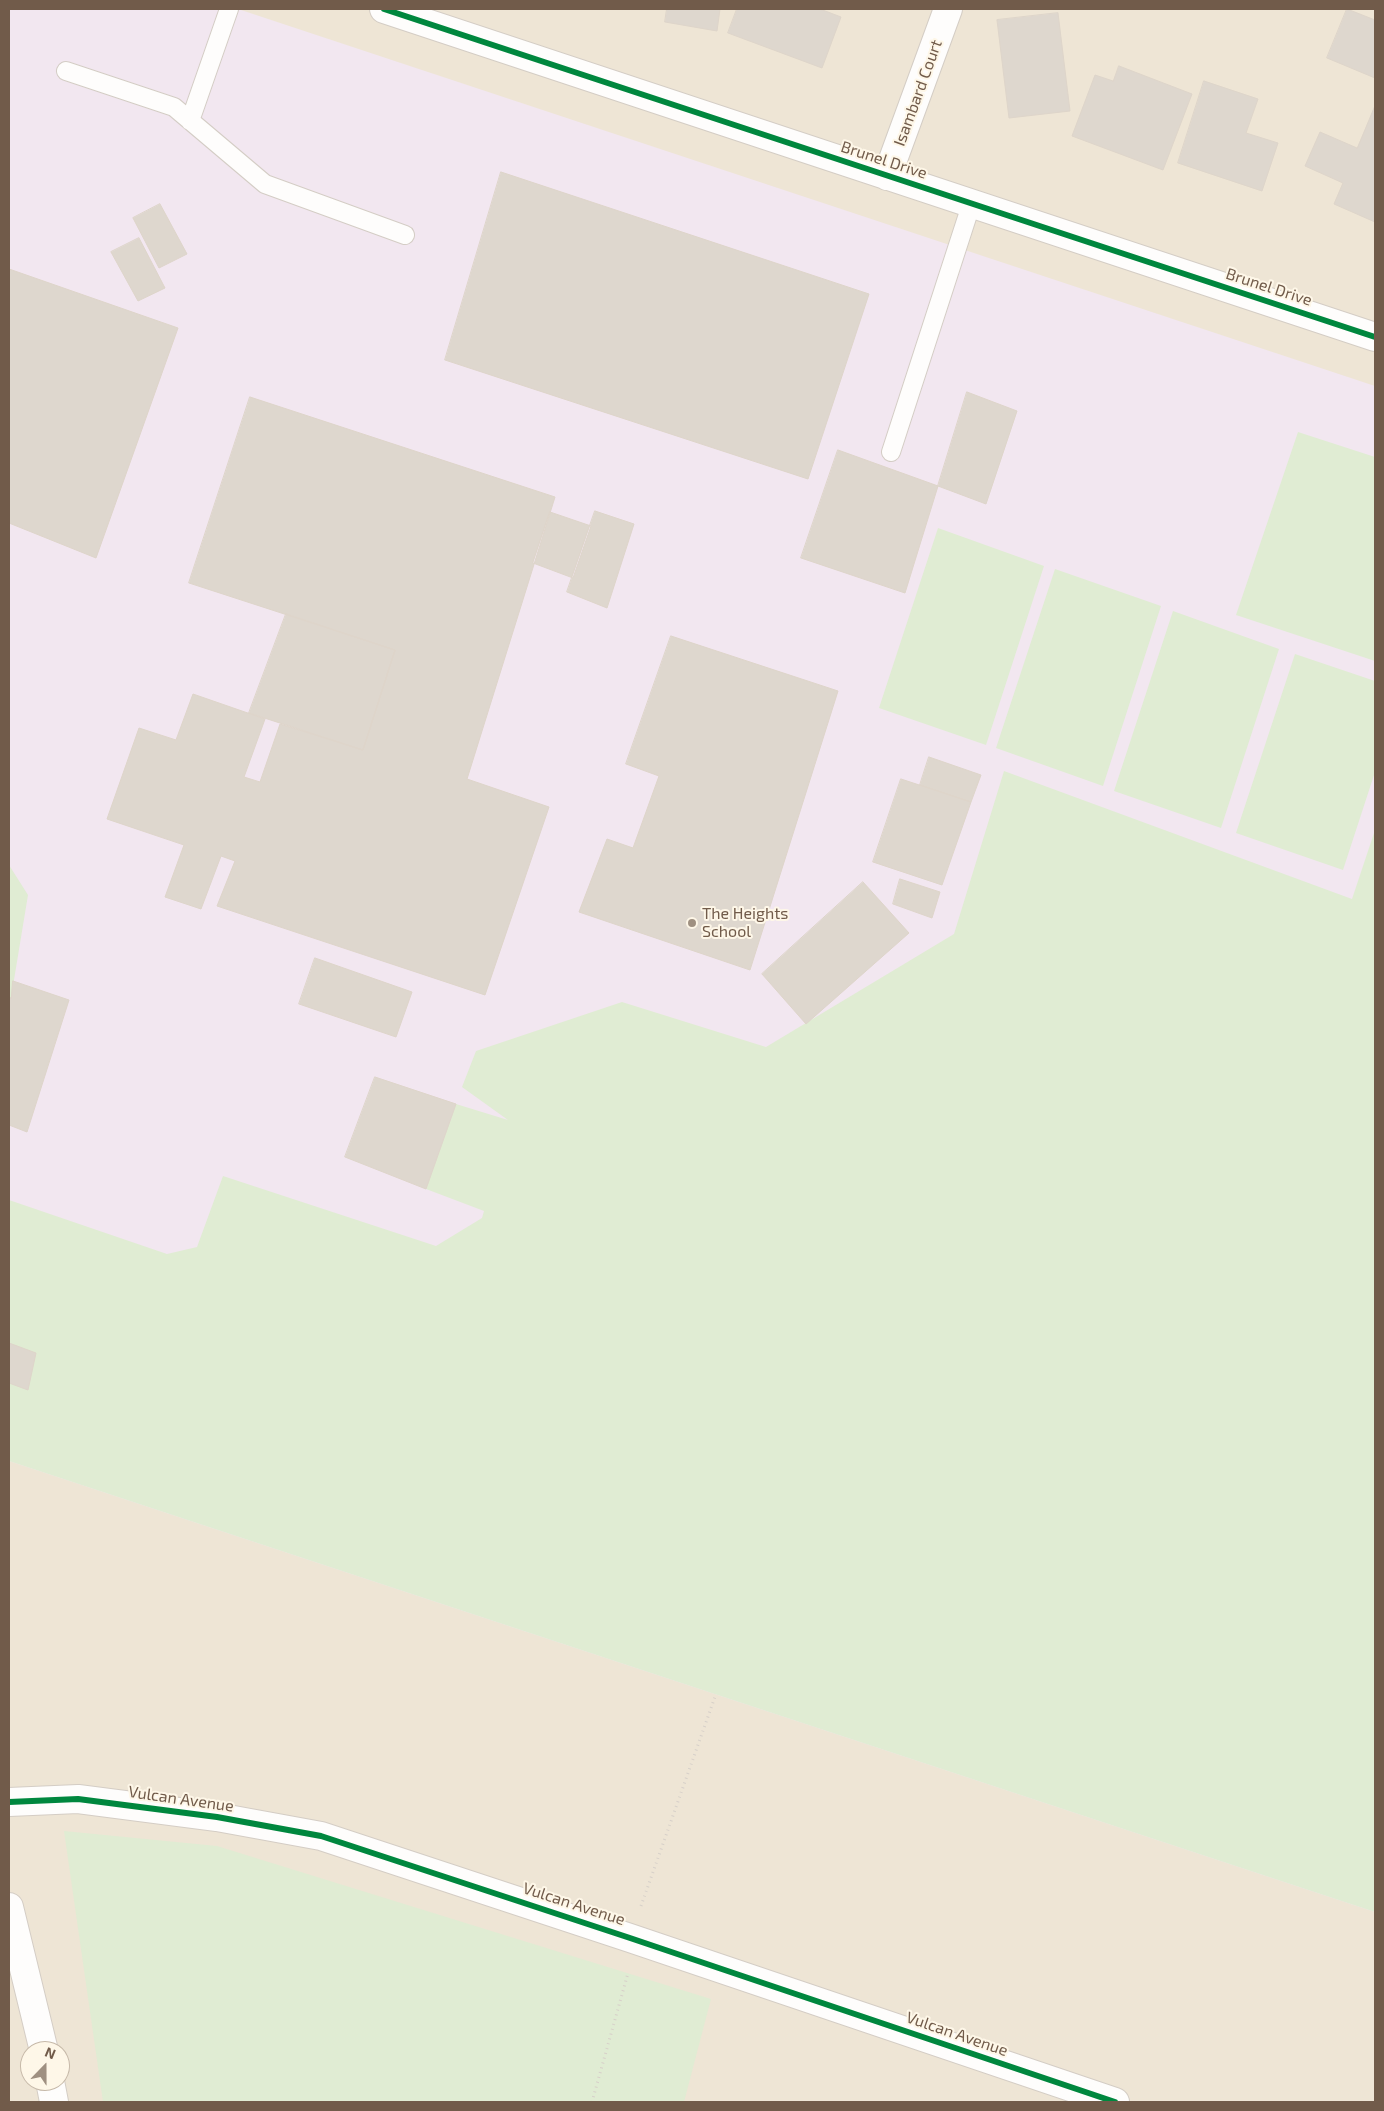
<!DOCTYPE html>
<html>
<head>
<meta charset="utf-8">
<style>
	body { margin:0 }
	#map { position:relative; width:1384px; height:2111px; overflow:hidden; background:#f5f1e8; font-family:"Exo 2",sans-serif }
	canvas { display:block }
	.frame { position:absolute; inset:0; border:10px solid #715b4a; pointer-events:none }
	.north { position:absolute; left:20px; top:2041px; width:50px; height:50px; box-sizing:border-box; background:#fef7e8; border:1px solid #c6b9a9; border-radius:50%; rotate:22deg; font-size:14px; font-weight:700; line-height:20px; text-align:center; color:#715b4a }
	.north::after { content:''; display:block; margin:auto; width:18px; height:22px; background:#9f9081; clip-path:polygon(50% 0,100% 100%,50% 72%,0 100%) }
</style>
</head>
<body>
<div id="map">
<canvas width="1384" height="2111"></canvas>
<div class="frame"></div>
<div class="north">N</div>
</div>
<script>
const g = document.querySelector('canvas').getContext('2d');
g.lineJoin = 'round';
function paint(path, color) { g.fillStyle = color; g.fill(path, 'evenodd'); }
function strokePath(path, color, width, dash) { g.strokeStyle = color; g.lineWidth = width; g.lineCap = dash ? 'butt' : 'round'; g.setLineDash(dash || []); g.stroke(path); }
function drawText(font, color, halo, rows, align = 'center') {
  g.font = font + ' "Exo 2",sans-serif'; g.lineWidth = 4; g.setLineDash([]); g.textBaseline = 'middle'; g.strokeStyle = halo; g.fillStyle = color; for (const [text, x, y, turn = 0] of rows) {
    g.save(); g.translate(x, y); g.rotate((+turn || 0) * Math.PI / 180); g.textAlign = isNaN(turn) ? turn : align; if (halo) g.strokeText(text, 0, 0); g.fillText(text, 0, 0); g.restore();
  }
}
paint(new Path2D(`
	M9 9H1375V2102H9ZM30 2051H60V2081H30Z`), '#eee5d5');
paint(new Path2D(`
	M9 9H238L1375 386V1912L9 1461Z`), '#f2e7f0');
paint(new Path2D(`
	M1298 432 1375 457V661L1236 615Z
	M938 528 1044 566 986 745 879 708Z
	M1055 569 1161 606 1103 786 996 748Z
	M1173 611 1279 649 1221 828 1114 791Z
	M1295 654 1375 681V772L1343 870 1236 833Z
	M1004 771 1352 899 1375 830V1912L9 1461V1200L167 1254 197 1247 223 1176 436 1246 482 1218 484 1211 426 1189 456 1104 508 1120 462 1087 476 1051 622 1002 766 1047 954 934Z
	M9 865 28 895 11 998 9 997Z
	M64 1831 217 1846 711 1999 684 2102H103Z`), '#e0ecd3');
const building = new Path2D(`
	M667 9H720L717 31 665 22Z
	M737 9H820L841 17 822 68 728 33Z
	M1347 9 1375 20V78L1327 58Z
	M1058 13 1070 111 1009 118 997 20Z
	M1119 66 1192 94 1163 170 1072 136 1095 75 1113 81Z
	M1204 81 1258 99 1246 133 1278 143 1262 191 1178 163Z
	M1375 106V222L1334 204 1343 183 1305 166 1320 132 1357 148Z
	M501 172 869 294 808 479 445 360Z
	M160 204 187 254 159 268 133 218Z
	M139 238 165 288 138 301 111 252Z
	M9 269 178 328 96 558 9 523Z
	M967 392 1017 411 986 504 938 486Z
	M250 397 555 497 467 779 549 807 485 995 217 906 235 861 221 856 201 909 165 897 184 845 107 819 139 728 176 740 193 694 265 719 244 777 260 782 280 724 363 750 395 650 189 583Z
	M838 450 938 486 905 593 801 558Z
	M595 511 634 524 607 608 567 592Z
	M550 512 591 526 573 578 533 563Z
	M286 614 395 650 363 750 249 713Z
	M671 636 838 691 750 970 579 912 607 839 633 848 659 776 626 764Z
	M929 757 981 775 971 802 920 785Z
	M901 779 971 802 942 885 873 862Z
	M900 879 940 892 932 918 893 904Z
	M863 882 909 933 806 1024 762 974Z
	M315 958 412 992 396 1037 299 1004Z
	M13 981 69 1000 27 1132 9 1125V997L11 998Z
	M375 1077 456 1104 426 1189 345 1157Z
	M9 1343 36 1353 28 1390 9 1383Z`);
paint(building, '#ded7ce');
strokePath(building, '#ded5ca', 1);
const lane = new Path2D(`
	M66 71 174 107 265 184 405 235
	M190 121 229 9
	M891 452 972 202`);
const street = new Path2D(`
	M384 9 1375 337
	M887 176 948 9
	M9 1802 78 1799 217 1817 321 1836 630 1938 1115 2102
	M9 1907 44 2051
	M50 2081 54 2102`);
strokePath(lane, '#d4cdc5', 20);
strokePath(street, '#d4cdc5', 30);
strokePath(new Path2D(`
	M641 1906 716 1694
	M592 2102 628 1973`), '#d7d0c9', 3, [1, 4]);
strokePath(lane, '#fefdfc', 18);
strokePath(street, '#fefdfc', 28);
strokePath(new Path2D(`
	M384 9 1375 337
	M9 1802 78 1799 217 1817 321 1836 630 1938 1115 2102`), '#00873e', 6);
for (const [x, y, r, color] of [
	[692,923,5,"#9f9081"]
]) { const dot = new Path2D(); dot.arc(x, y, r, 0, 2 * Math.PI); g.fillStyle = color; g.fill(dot); strokePath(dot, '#fef7e8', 2); }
drawText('16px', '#715b4a', '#fef7e8', [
	["Isambard Court",918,93,-70],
	["Brunel Drive",884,160,18],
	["Brunel Drive",1269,287,18],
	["Vulcan Avenue",181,1799,8],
	["Vulcan Avenue",574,1904,18],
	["Vulcan Avenue",957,2034,19]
]);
drawText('16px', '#715b4a', '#fef7e8', [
	["The Heights",702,914],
	["School",702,932]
], 'left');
</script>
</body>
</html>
